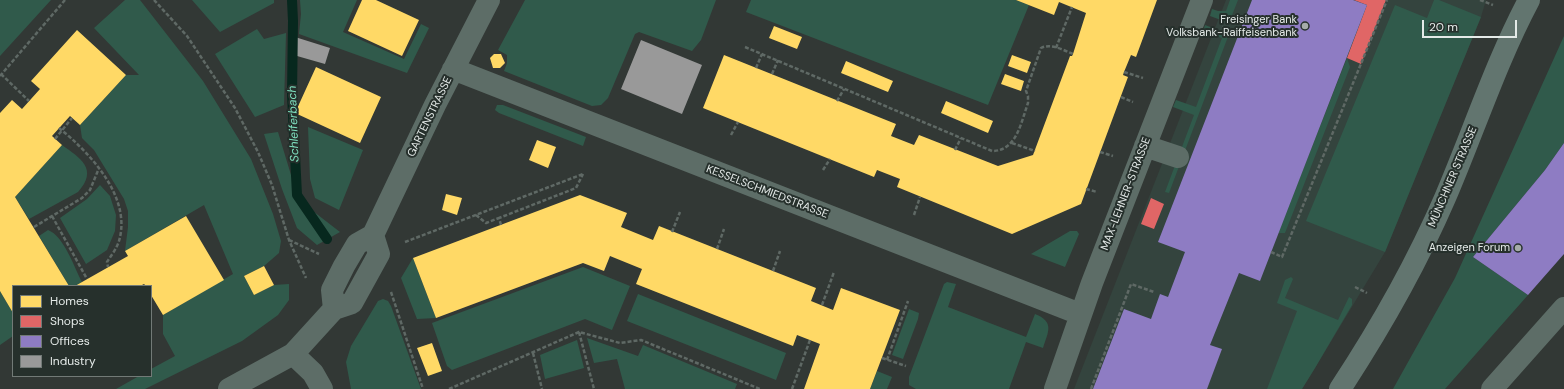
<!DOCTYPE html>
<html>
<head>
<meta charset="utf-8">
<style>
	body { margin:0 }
	#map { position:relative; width:1564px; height:389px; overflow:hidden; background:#323835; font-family:"DM Sans",sans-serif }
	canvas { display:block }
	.legend { position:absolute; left:12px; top:285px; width:140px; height:92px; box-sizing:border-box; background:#26302c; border:1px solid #727a77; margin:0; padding:5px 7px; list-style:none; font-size:12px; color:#e4eae8 }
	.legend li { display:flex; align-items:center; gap:8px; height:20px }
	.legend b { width:20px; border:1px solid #727a77 }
	.scale { position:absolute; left:1422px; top:20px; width:95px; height:18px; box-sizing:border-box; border:2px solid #e4eae8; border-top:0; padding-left:5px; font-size:12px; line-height:14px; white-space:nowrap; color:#e4eae8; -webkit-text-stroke:3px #26302c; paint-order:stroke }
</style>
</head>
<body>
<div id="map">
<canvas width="1564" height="389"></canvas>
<ul class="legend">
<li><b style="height:11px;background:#ffd966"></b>Homes</li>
<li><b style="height:11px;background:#e06666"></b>Shops</li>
<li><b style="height:11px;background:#8e7cc3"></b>Offices</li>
<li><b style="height:11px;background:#999"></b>Industry</li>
</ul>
<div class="scale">20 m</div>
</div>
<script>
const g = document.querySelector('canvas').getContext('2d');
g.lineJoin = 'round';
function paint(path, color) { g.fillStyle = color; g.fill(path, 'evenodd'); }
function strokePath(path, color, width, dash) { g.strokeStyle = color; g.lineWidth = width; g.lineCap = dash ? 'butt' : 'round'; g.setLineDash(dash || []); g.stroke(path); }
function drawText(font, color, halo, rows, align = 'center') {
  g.font = font + ' "DM Sans",sans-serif'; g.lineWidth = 4; g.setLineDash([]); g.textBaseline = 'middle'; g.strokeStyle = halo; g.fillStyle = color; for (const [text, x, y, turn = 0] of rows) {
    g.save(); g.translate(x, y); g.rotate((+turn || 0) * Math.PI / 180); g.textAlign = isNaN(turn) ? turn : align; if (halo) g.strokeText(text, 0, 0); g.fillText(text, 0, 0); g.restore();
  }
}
paint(new Path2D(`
	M1226 0H1486L1481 17 1385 252 1315 368 1302 389H1074Z`), '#34443e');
paint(new Path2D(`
	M0 0H51L0 56Z
	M125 0H140L203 81 251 159 273 214 281 241 279 253 264 266 244 276 254 295 274 285 289 284V300L278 315 242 341 145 389H116L139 376H151V369L175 356 163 334V315L233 274 204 205 125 251 128 227V211L124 199 94 150 82 138 80 125 126 75H139L94 28Z
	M192 0H274V3L220 32Z
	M300 0H357L343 32 404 59 421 24 429 28 407 73 299 34 301 14Z
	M525 0H716L701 40 692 51 639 32 635 34 608 98 601 105 592 106 504 71 507 63V55L498 50Z
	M751 0H1016L1029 5 988 105 746 12Z
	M1230 0H1238L1229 23 1210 16 1212 9 1218 11H1226Z
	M1434 0H1439L1481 17 1385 252 1306 221 1395 5 1427 18Z
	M1205 25 1229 34 1169 193 1165 192 1194 115 1173 107 1176 100 1196 107 1222 38 1203 31Z
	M257 29 264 39 286 33 284 105 255 117 215 54Z
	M1564 36V143L1545 170 1473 257 1528 295 1445 389H1393L1455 278Z
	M1347 58 1350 67 1285 233H1278Z
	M497 105H503L586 137 583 146 499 113 495 110Z
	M308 127 363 150 339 210 315 198 310 179Z
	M278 132 291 175 309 208 340 232 317 245 297 228 282 189 264 134Z
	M62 145C80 158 99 169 78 192L29 219 15 197Z
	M100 185 110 196 116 215 115 231 107 250 86 264 60 218 87 199Z
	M48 230C64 236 74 267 82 282L75 286H69L39 236Z
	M1070 231H1077L1079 234 1065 267 1031 254Z
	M413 258 436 318 417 319 401 278Z
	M583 267 630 286 612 330 585 319 452 370 447 366 432 323Z
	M1291 277 1293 279 1285 298 1338 320 1349 297 1352 299V305L1315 368 1302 389H1267L1297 311 1277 303 1285 280Z
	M947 282 956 284 948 307 1026 337 1035 314C1055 322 1048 332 1043 348L1026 342 1009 389H916L909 385V377L944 284Z
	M0 291 13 313V336L0 345Z
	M638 294 786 353 776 380 627 321Z
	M383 299 388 301 391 306 421 389H351L346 362 351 346 378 301Z
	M909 309 919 313 918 319 903 359 892 355Z
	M587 338 638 356 643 345 737 384 735 389H625L617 359 594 363Z
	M577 340 584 368 545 379 540 355Z
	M877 371 892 377 887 389H870Z`), '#305a4b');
paint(new Path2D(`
	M362 0H376L419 20 402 56 348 31Z
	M1016 0H1157L1136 57 1131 55 1124 72 1123 75 1128 77 1081 204 1012 234 897 187 900 179 877 170 874 177 703 108 724 55 896 124 891 136 914 145 919 135 998 166 1033 155 1070 56H1072L1073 54 1086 13 1059 2 1054 15Z
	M774 26 802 37 797 49 769 38Z
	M77 30 126 75 80 125 70 116 52 136 62 145 15 197 69 286H13V313L0 291V113L12 100 22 109 40 89 31 81Z
	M494 54H501L505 63 500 68H493L490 58Z
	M1012 55 1031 62 1027 73 1008 66Z
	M846 61 893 81 888 92 841 73Z
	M316 67 381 97 360 143 295 113Z
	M1005 74 1024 81 1021 91 1001 84Z
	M946 101 993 121 988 133 941 113Z
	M537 140 556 147 548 168 529 160Z
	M446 194 462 198 457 215 442 210Z
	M580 195 627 213 621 227 653 240 659 226 816 288 811 301 833 310 841 288 900 310 870 389H804L820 344 797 335 793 346 636 284 642 269 610 256 604 271 583 263 436 318 413 258Z
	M186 216 224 280 163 315 151 295V286H146L144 284 140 286H75L128 256 125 251Z
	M264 266 274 285 254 295 244 276Z
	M432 343 442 371 428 376 417 348Z`), '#ffd966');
paint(new Path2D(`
	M1354 0H1386L1361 64 1347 58 1367 5Z
	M1151 198 1164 204 1154 229 1141 224Z`), '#e06666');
paint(new Path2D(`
	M1252 0H1353L1367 5 1260 281 1239 273 1210 345 1222 349 1207 389H1093L1124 309 1151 319 1160 294 1168 297 1185 252 1158 242Z
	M1564 143V254L1528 295 1473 257 1545 170Z`), '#8e7cc3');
paint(new Path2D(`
	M295 37 330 48 325 64 290 54Z
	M641 40 702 65 682 114 621 89Z`), '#999');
strokePath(new Path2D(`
	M292 0 293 21 292 95 297 195 327 239`), '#07281e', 10);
strokePath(new Path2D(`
	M154 0 187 36 235 108 258 152 272 185 289 240 306 278
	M1480 0 1493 5
	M1222 27 1238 33
	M745 47 992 151C1017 151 1021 122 1028 103V96L1026 91 1041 48C1051 43 1063 50 1073 54
	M1056 48 1072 7
	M756 68 762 54
	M1124 72 1143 78
	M1 74 29 101
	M772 74 778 60
	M0 76 65 0
	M1121 97 1133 102
	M837 101 844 89
	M59 128C90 153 132 197 119 241 117 248 111 256 107 262L108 267
	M731 135 738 122
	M55 139 72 118
	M1012 143 1035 151
	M955 150 961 138
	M1100 152 1113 156
	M823 170 830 159
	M1086 189 1097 192
	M476 215 486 223 499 218
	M914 215 920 197
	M52 216 87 279
	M501 225 499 218 576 188 583 174
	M34 227 82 198 90 190 99 168
	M672 232 680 212
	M289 240 319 254
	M405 242 583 174
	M717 249 724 229
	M1271 252 1282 257 1387 0
	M773 271 780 251
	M1355 287 1367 293
	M391 292 423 389
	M822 305 834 272
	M579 332 594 389
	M533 353 542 389
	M882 358 906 366
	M887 360 908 301
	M449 389 579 332 620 343 641 340 760 389
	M792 389 810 340
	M1091 389 1131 284 1154 292`), '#5f6965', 2.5, [4, 2]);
strokePath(new Path2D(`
	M453 69 1080 314
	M1145 146 1178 157
	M334 309 332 290 344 266 357 244 373 235 435 105 489 0
	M293 354 313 373 322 389
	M229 389 293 354 334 309 352 303 379 254 373 235
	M1055 389 1092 283 1202 0
	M1492 389 1564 308`), '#5d6d67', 22);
strokePath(new Path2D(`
	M1340 389C1380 328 1416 265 1445 198 1473 133 1496 62 1529 0`), '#62756f', 22);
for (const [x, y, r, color] of [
	[1305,26,4,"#a6aca9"],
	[1518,248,4,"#a6aca9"]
]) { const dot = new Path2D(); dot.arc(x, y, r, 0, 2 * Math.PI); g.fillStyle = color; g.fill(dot); strokePath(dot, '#26302c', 1.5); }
drawText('11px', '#e4eae8', '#26302c', [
	["Freisinger Bank",1297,20],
	["Volksbank-Raiffeisenbank",1297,33],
	["Anzeigen Forum",1510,248]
], 'right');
drawText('11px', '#e4eae8', '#26302c', [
	["GARTENSTRASSE",430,117,-64],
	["MÜNCHNER STRASSE",1453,177,-67],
	["KESSELSCHMIEDSTRASSE",767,192,21],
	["MAX-LEHNER-STRASSE",1126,194,-69]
]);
drawText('italic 12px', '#7edebe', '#26302c', [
	["Schleiferbach",294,124,-92]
]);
</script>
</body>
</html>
